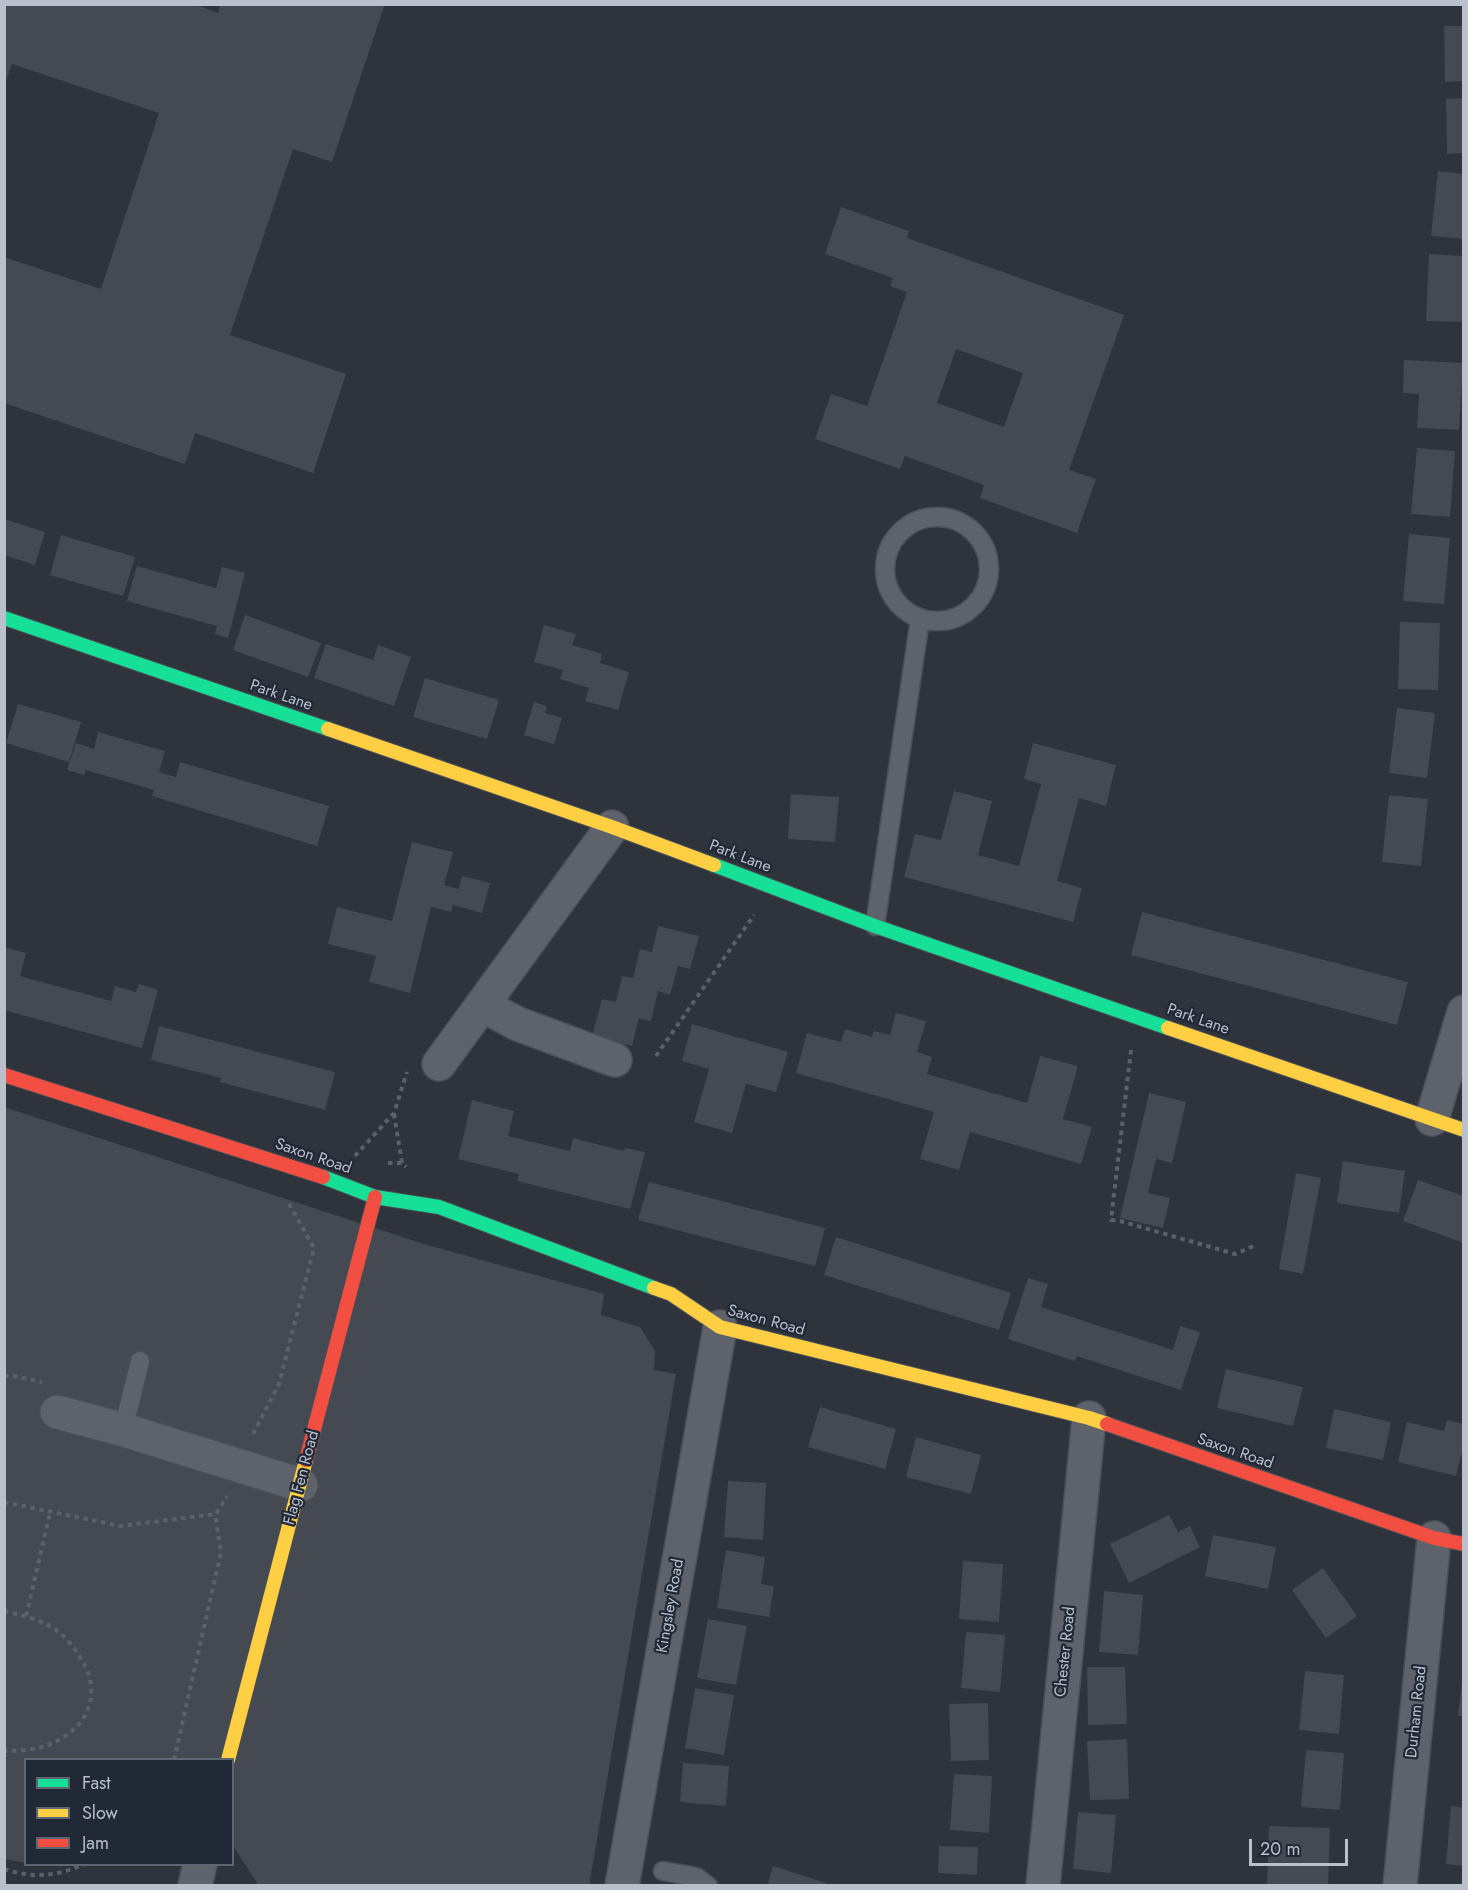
<!DOCTYPE html>
<html>
<head>
<meta charset="utf-8">
<style>
	body { margin:0 }
	#map { position:relative; width:1468px; height:1890px; overflow:hidden; background:#2e333c; font-family:Jost,sans-serif }
	canvas { display:block }
	.frame { position:absolute; inset:0; border:6px solid #babfcc; pointer-events:none }
	.legend { position:absolute; left:24px; top:1758px; width:210px; height:108px; box-sizing:border-box; background:#212937; border:2px solid #5e6573; margin:0; padding:8px 10px; list-style:none; font-size:18px; color:#babfcc }
	.legend li { display:flex; align-items:center; gap:12px; height:30px }
	.legend b { width:30px; border:2px solid #5e6573 }
	.scale { position:absolute; left:1249px; top:1839px; width:99px; height:27px; box-sizing:border-box; border:3px solid #babfcc; border-top:0; padding-left:8px; font-size:18px; line-height:21px; white-space:nowrap; color:#babfcc; -webkit-text-stroke:4px #212937; paint-order:stroke }
</style>
</head>
<body>
<div id="map">
<canvas width="1468" height="1890"></canvas>
<div class="frame"></div>
<ul class="legend">
<li><b style="height:8px;background:#16e098"></b>Fast</li>
<li><b style="height:8px;background:#ffcf43"></b>Slow</li>
<li><b style="height:8px;background:#f24e42"></b>Jam</li>
</ul>
<div class="scale">20 m</div>
</div>
<script>
const g = document.querySelector('canvas').getContext('2d');
g.lineJoin = 'round';
function paint(path, color) { g.fillStyle = color; g.fill(path, 'evenodd'); }
function strokePath(path, color, width, dash) { g.strokeStyle = color; g.lineWidth = width; g.lineCap = dash ? 'butt' : 'round'; g.setLineDash(dash || []); g.stroke(path); }
function drawText(font, color, halo, rows, align = 'center') {
  g.font = font + ' Jost,sans-serif'; g.lineWidth = 4.5; g.setLineDash([]); g.textBaseline = 'middle'; g.strokeStyle = halo; g.fillStyle = color; for (const [text, x, y, turn = 0] of rows) {
    g.save(); g.translate(x, y); g.rotate((+turn || 0) * Math.PI / 180); g.textAlign = isNaN(turn) ? turn : align; if (halo) g.strokeText(text, 0, 0); g.fillText(text, 0, 0); g.restore();
  }
}
paint(new Path2D(`
	M4 4H194L218 13 220 4H385L332 162 293 149 230 335 346 374 313 473 195 433 185 464 4 403V257L101 289 159 113 12 64 4 86Z
	M1444 26H1464V81L1445 82Z
	M1464 98V153L1447 154 1446 99Z
	M1438 171 1464 174V239L1431 236Z
	M841 207 909 231 907 238 1124 315 1069 470 1096 479 1077 533 980 498 984 485 905 456 900 469 815 439 831 394 867 406 907 292 890 286 893 278 825 254ZM956 349 1023 373 1004 427 937 403Z
	M1429 254 1464 256V322L1426 321Z
	M1404 360 1463 363 1459 430 1417 428 1419 394 1403 393Z
	M1417 448 1455 451 1450 517 1411 514Z
	M4 519 45 532 35 565 4 555Z
	M1409 534 1450 538 1444 604 1403 601Z
	M61 535 135 557 123 596 50 575Z
	M137 566 216 588 222 567 245 573 228 638 215 634 217 626 127 601Z
	M245 615 321 643 308 677 233 650Z
	M1400 622 1440 623 1438 690 1398 689Z
	M544 625 576 634 572 645 602 654 600 663 629 672 618 710 585 701 589 688 560 679 563 670 534 662Z
	M326 644 373 660 378 645 411 657 394 706 314 678Z
	M425 678 499 700 487 739 413 717Z
	M534 702 547 706 545 713 562 718 554 744 524 735Z
	M18 704 81 722 69 762 6 743Z
	M1397 708 1435 713 1427 778 1389 773Z
	M98 732 165 751 159 772 176 777 180 762 329 806 317 846 152 796 154 790 86 770 84 775 67 770 76 743 94 749Z
	M1033 743 1116 765 1106 806 1079 798 1057 881 1082 888 1073 922 904 877 915 834 941 840 954 791 992 801 978 855 1019 866 1041 784 1024 779Z
	M791 794 839 797 835 842 788 839Z
	M1389 795 1428 799 1421 866 1382 862Z
	M412 842 453 852 444 885 459 889 462 876 490 883 482 913 453 905 451 912 431 907 410 993 369 982 376 956 328 944 337 907 392 921Z
	M1142 912 1408 982 1397 1025 1131 955Z
	M658 926 699 936 690 969 678 966 670 995 658 991 651 1021 639 1018 632 1046 592 1036 602 999 616 1002 622 976 633 978 640 949 652 952Z
	M4 947 26 953 20 976 111 1001 115 986 136 992 139 984 158 990 142 1048 4 1010Z
	M896 1013 926 1021 917 1052 932 1057 927 1074 1027 1103 1040 1056 1078 1066 1063 1119 1092 1127 1081 1164 970 1132 959 1170 920 1159 934 1112 796 1073 807 1033 841 1042 845 1029 872 1037 874 1031 890 1035Z
	M692 1024 788 1052 776 1092 746 1084 732 1133 694 1122 709 1069 682 1061Z
	M159 1026 335 1072 325 1110 220 1082 221 1078 151 1060Z
	M1149 1093 1186 1102 1172 1163 1156 1159 1148 1193 1170 1198 1163 1228 1120 1218Z
	M472 1100 514 1111 508 1136 570 1151 573 1138 624 1151 625 1148 645 1152 630 1209 517 1181 519 1174 458 1159Z
	M4 1107 424 1244 604 1294 601 1315 640 1327 655 1351 654 1370 676 1374 589 1886H259L232 1844V1760H26V1863L4 1859Z
	M1343 1161 1405 1171 1399 1213 1337 1203Z
	M1296 1173 1321 1178 1303 1274 1279 1269Z
	M1418 1180 1464 1196V1243L1403 1221Z
	M649 1182 825 1228 815 1266 638 1220Z
	M836 1237 1011 1293 999 1330 824 1275Z
	M1028 1278 1048 1284 1041 1307 1173 1350 1180 1326 1200 1332 1181 1390 1077 1356 1075 1361 1008 1339Z
	M1226 1369 1303 1387 1293 1426 1217 1408Z
	M820 1407 896 1429 885 1469 808 1447Z
	M1334 1409 1391 1422 1383 1460 1326 1448Z
	M1447 1420 1464 1424V1444L1456 1476 1398 1462 1407 1422 1444 1431Z
	M916 1437 981 1455 971 1494 906 1477Z
	M728 1481 766 1483 763 1540 724 1537Z
	M1169 1515 1178 1532 1190 1526 1200 1547 1129 1583 1110 1544Z
	M1213 1535 1276 1547 1268 1589 1205 1576Z
	M726 1550 765 1557 761 1584 774 1586 769 1617 717 1608Z
	M963 1561 1003 1564 999 1622 959 1619Z
	M1323 1568 1357 1616 1326 1638 1292 1590Z
	M1104 1591 1143 1595 1138 1655 1099 1652Z
	M708 1619 747 1626 736 1685 697 1678Z
	M966 1632 1005 1635 1000 1692 961 1688Z
	M1087 1667H1125L1127 1724 1088 1725Z
	M1305 1671 1344 1675 1339 1734 1299 1730Z
	M1462 1682H1464V1716H1458Z
	M695 1688 734 1695 724 1755 685 1748Z
	M988 1703 989 1760 951 1761 949 1704Z
	M1127 1739 1129 1799 1090 1800 1087 1741Z
	M1306 1750 1344 1753 1340 1810 1301 1807Z
	M683 1763 729 1766 726 1806 680 1802Z
	M954 1774 992 1776 989 1833 950 1830Z
	M1451 1806 1464 1808V1866L1446 1864Z
	M1078 1812 1116 1815 1111 1873 1073 1869Z
	M1269 1826 1330 1828 1328 1886 1267 1884Z
	M939 1846 978 1847 977 1875 938 1873Z
	M773 1866 832 1885V1886H767Z`), '#454951');
const lane = new Path2D(`
	M885 569a52 52 0 1 1 104 0a52 52 0 1 1-104 0Z
	M875 926 920 619
	M123 1430 140 1361
	M663 1871 696 1877 708 1886`);
const street = new Path2D(`
	M482 1005 518 1024 615 1060
	M439 1064 612 827
	M1432 1119 1464 1012
	M57 1412 121 1429 301 1485
	M195 1886 200 1864
	M622 1886 720 1327
	M1043 1886 1089 1418
	M1400 1886 1434 1538`);
const fast = new Path2D(`
	M4 618 328 729
	M714 865 875 926 1168 1028
	M323 1177 375 1197 439 1207 654 1288`);
const slow = new Path2D(`
	M328 729 612 827 714 865
	M1168 1028 1464 1130
	M654 1288 671 1294 720 1327 1089 1418 1107 1424
	M228 1760 306 1460`);
const jam = new Path2D(`
	M4 1075 323 1177
	M1107 1424 1434 1538 1464 1544
	M306 1460 375 1197`);
strokePath(lane, '#4b4e55', 21);
strokePath(street, '#4b4e55', 36);
strokePath(fast, '#4b4e55', 16);
strokePath(slow, '#4b4e55', 16);
strokePath(jam, '#4b4e55', 16);
strokePath(new Path2D(`
	M1131 1050 1111 1220 1120 1221 1235 1254 1256 1245
	M656 1056 754 915
	M394 1114 402 1163
	M355 1156 394 1113 407 1072
	M388 1163H402L406 1167
	M4 1376H13L42 1382
	M253 1434 279 1384 314 1248 288 1202
	M4 1502 120 1526 216 1514 227 1496
	M4 1611C21 1615 38 1619 53 1628 65 1635 76 1650 83 1662 105 1701 81 1735 42 1747 31 1750 16 1751 4 1751
	M26 1616 50 1513
	M174 1760 221 1552 215 1514
	M4 1869C34 1879 57 1876 85 1864`), '#5c6167', 4, [4.5, 4.5]);
strokePath(lane, '#5e626a', 18);
strokePath(street, '#5e626a', 33);
strokePath(fast, '#16e098', 14);
strokePath(slow, '#ffcf43', 14);
strokePath(jam, '#f24e42', 14);
drawText('16px', '#babfcc', '#212937', [
	["Park Lane",281,696,19],
	["Park Lane",740,857,21],
	["Park Lane",1198,1020,19],
	["Saxon Road",313,1157,19],
	["Saxon Road",766,1321,15],
	["Saxon Road",1235,1452,19],
	["Flag Fen Road",302,1478,-75],
	["Kingsley Road",671,1606,-80],
	["Chester Road",1066,1652,-84],
	["Durham Road",1417,1712,-84]
]);
</script>
</body>
</html>
